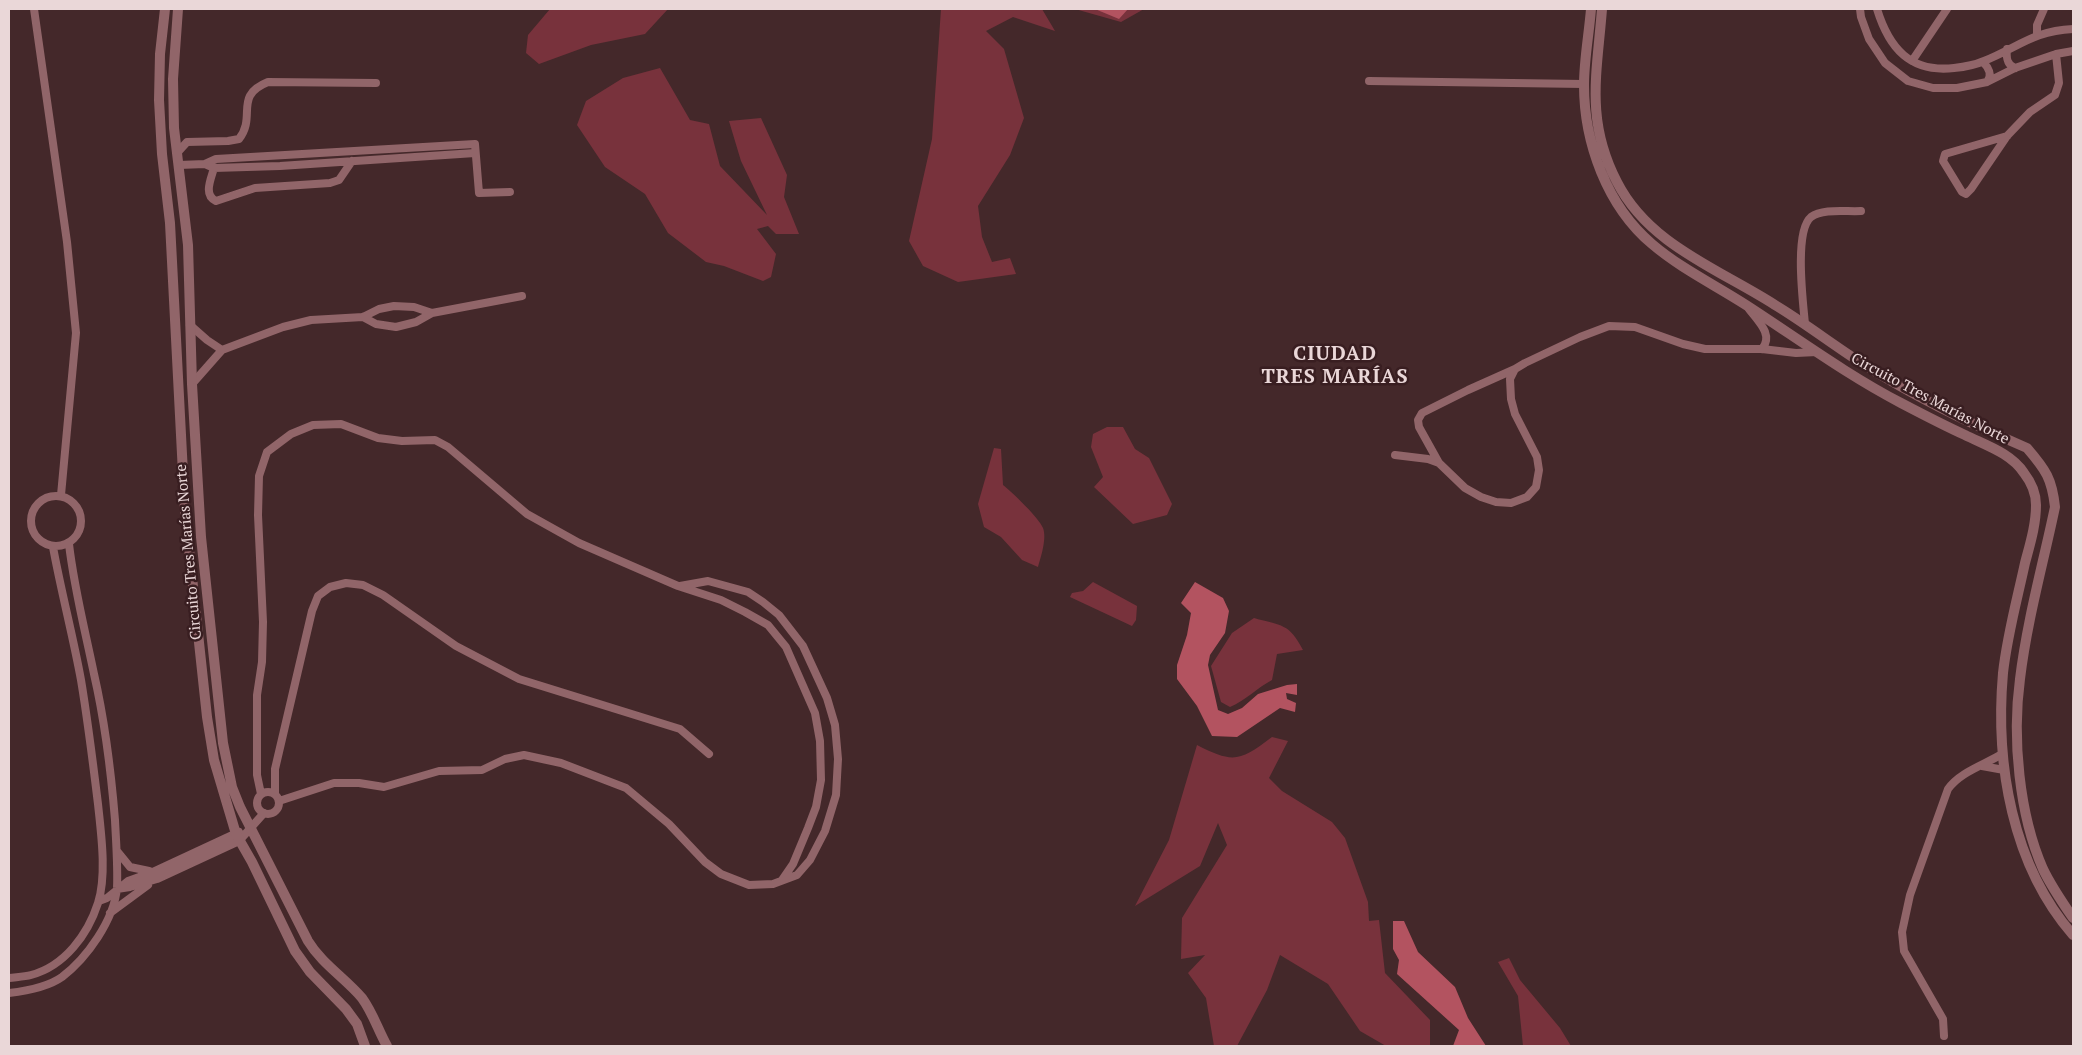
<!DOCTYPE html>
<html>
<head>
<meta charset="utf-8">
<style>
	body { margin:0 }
	#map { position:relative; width:2082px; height:1055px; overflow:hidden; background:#44282a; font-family:"PT Serif",serif }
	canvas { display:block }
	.frame { position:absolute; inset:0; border:10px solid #ead7d8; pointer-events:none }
</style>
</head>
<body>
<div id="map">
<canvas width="2082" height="1055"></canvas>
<div class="frame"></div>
</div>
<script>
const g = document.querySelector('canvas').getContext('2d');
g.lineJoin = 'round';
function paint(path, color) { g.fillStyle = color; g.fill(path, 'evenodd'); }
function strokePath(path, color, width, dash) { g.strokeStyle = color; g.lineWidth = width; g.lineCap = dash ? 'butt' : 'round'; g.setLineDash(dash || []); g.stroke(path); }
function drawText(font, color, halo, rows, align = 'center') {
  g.font = font + ' "PT Serif",serif'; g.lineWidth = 5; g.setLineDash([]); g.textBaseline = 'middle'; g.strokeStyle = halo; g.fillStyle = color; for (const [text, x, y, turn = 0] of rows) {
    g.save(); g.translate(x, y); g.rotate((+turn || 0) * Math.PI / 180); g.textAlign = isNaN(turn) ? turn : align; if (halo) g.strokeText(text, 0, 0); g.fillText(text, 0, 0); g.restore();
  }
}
paint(new Path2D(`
	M550 9H668L645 34 591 45 539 64 526 53 528 35Z
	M941 9H1042L1055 31 1013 17 986 31 1004 49 1024 118 1010 155 978 206 982 237 992 262 1010 258 1016 274 958 282 923 266 909 241 932 139Z
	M1075 9H1144L1121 22Z
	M660 68 690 120 709 124 720 166 767 215 741 161 729 121 761 118 787 175 784 197 799 234H776L768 226 757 229 776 254 771 277 763 281 724 266 706 262 668 233 645 194 605 167 577 125 586 101 623 78Z
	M1107 427H1123L1135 449 1149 458 1172 504 1167 515 1133 524 1094 487 1103 477 1091 447 1093 434Z
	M994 448 1001 449 1003 485C1012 492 1039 518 1043 528 1047 538 1041 557 1038 567L1022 560 1001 537 984 527 978 504Z
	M1093 582 1137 606 1136 620 1132 626 1070 597 1072 593 1083 591Z
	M1254 618C1282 626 1289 623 1303 650L1277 654 1272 680C1257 688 1246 700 1230 707L1221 702 1211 666 1232 633Z
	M1272 737 1288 741 1269 778 1282 791 1332 822 1345 838 1368 902 1369 921 1379 920 1385 973 1430 1020V1046H1386L1360 1031 1328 984 1280 955 1267 990 1237 1046H1214L1206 998 1188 973 1205 955 1181 959 1182 918 1227 845 1218 823 1200 866 1135 906 1169 840 1197 745C1234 764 1240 761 1272 737Z
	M1509 958 1520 980 1560 1028 1571 1046H1523L1518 996 1498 962Z`), '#78323c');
paint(new Path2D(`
	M1095 9H1128L1119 19Z
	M1195 582 1223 598 1229 611 1225 633 1210 655 1208 665 1218 710 1228 714 1242 708 1258 694 1287 685 1297 684V695L1286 693 1287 699 1296 703 1295 712 1280 708 1237 737 1212 736 1197 706 1177 679V665L1187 635 1191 613 1181 603Z
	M1393 921H1404L1418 952 1455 987 1468 1018 1486 1046H1453L1459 1030 1397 974 1399 960 1393 949Z`), '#b35360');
strokePath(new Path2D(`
	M34 9 67 242 76 333 61 495
	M1860 9 1861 17 1869 39 1885 63 1908 81 1933 88H1957L1987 82 2015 68 2056 54 2073 51
	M1877 9C1889 48 1910 73 1954 68 1964 67 1975 65 1984 61 2019 47 2033 31 2073 29
	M2037 34V25L2044 9
	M2007 49C2006 58 2007 65 2015 68
	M1912 61 1947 9
	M1983 62C1988 67 1993 75 1987 82
	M1369 81 1584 84
	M2007 136 1945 154 1943 161 1962 192 1966 194 1971 189 2007 136 2030 112 2055 95 2059 83 2056 54
	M177 153 187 142 228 141 239 139C257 116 233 96 268 82L376 83
	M205 164 216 159 475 144 479 193 510 192
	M179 165 205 164 214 168 280 166 475 153
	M214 168C211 179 203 195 216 201L255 188 330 183 339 180 352 161
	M1749 309C1758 321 1774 335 1762 349
	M363 317 376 324 396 327 416 322 432 313 522 296
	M1805 324C1803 302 1794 231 1811 217 1823 208 1847 212 1861 211
	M190 325 207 340 222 350
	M192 384 222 350 283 327 311 320 363 317 379 309 394 306 414 307 432 313
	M1395 455 1428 459 1439 463 1465 488 1481 497 1496 502 1511 503 1527 497 1536 487 1539 470 1537 457 1515 414 1511 399 1510 379 1515 369 1525 363 1580 337 1609 326 1635 327 1683 344 1705 349H1762L1796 353 1817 352
	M1439 463 1419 427 1418 420 1422 413 1468 390 1515 369
	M31 521a25 25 0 1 1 50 0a25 25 0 1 1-50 0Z
	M1982 766 2004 770
	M257 803a11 11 0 1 1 22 0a11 11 0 1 1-22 0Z
	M261 794 257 775V695L262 662 263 622 258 515 259 476 267 452 291 434 313 425 341 424 378 438 402 441 435 440 448 447 527 514 579 543 678 586 721 600 745 612 768 625 786 647 815 713 820 741 821 780 816 807 808 828 793 864 782 880
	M275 794V769L312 611 318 596 330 587 346 583 363 585 383 595 456 646 519 679 680 729 709 754
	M279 801 334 783H359L384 787 439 771 482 770 505 759 524 755 561 763 626 788 669 824 705 862 721 874 749 885 773 884 797 875 810 860 825 831 836 795 838 759 835 725 827 698 803 646 779 615 763 602 748 592 708 581 680 586
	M117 851 130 867 149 871
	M117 889 130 887 157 879 239 841 264 813
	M99 901 107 898 128 881 153 872 239 832
	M110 913 148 885
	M9 978C16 977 24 977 31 975 65 966 88 934 98 903 107 875 101 833 98 804 93 763 88 722 81 680 73 636 61 591 53 547
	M9 993C26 991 48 987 62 977 87 958 114 920 117 888 118 866 116 842 115 820 111 771 105 722 94 674 85 630 74 588 69 544
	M1944 1036 1943 1019 1904 951 1902 932 1910 895 1948 789C1960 772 1984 765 2002 754`), '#916569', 8);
strokePath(new Path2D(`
	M165 9 160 54 159 100 162 154 170 223 185 512 207 717 214 760 236 834 252 862 295 951 310 972 346 1009 357 1024 365 1046
	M178 9 173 79 174 128 188 245 192 384 201 537 223 743 232 787 240 807 308 941C322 964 345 978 362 998 373 1013 378 1030 387 1046
	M1591 9C1589 34 1584 60 1584 85 1584 143 1607 206 1652 244 1680 268 1715 285 1746 305 1797 338 1847 375 1901 403 1922 414 1943 425 1965 435 1985 445 2011 453 2024 473 2031 482 2036 494 2036 505 2036 525 2030 544 2025 563 2017 600 2007 636 2003 673 1995 764 2012 865 2073 935
	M1602 9C1597 74 1585 120 1617 182 1649 245 1719 269 1775 305 1805 323 1833 345 1863 364 1914 396 1971 424 2027 448 2046 470 2052 479 2055 507 2043 564 2027 621 2020 679 2012 738 2019 814 2043 869 2051 886 2062 902 2073 918`), '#916569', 10);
drawText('15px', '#ead7d8', '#391e21', [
	["Circuito Tres Marías Norte",1930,399,28],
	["Circuito Tres Marías Norte",189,552,-95]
]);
g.letterSpacing = '1px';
drawText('bold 20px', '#ead7d8', '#391e21', [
	["CIUDAD",1335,354],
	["TRES MARÍAS",1335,377]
]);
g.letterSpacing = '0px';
</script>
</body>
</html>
